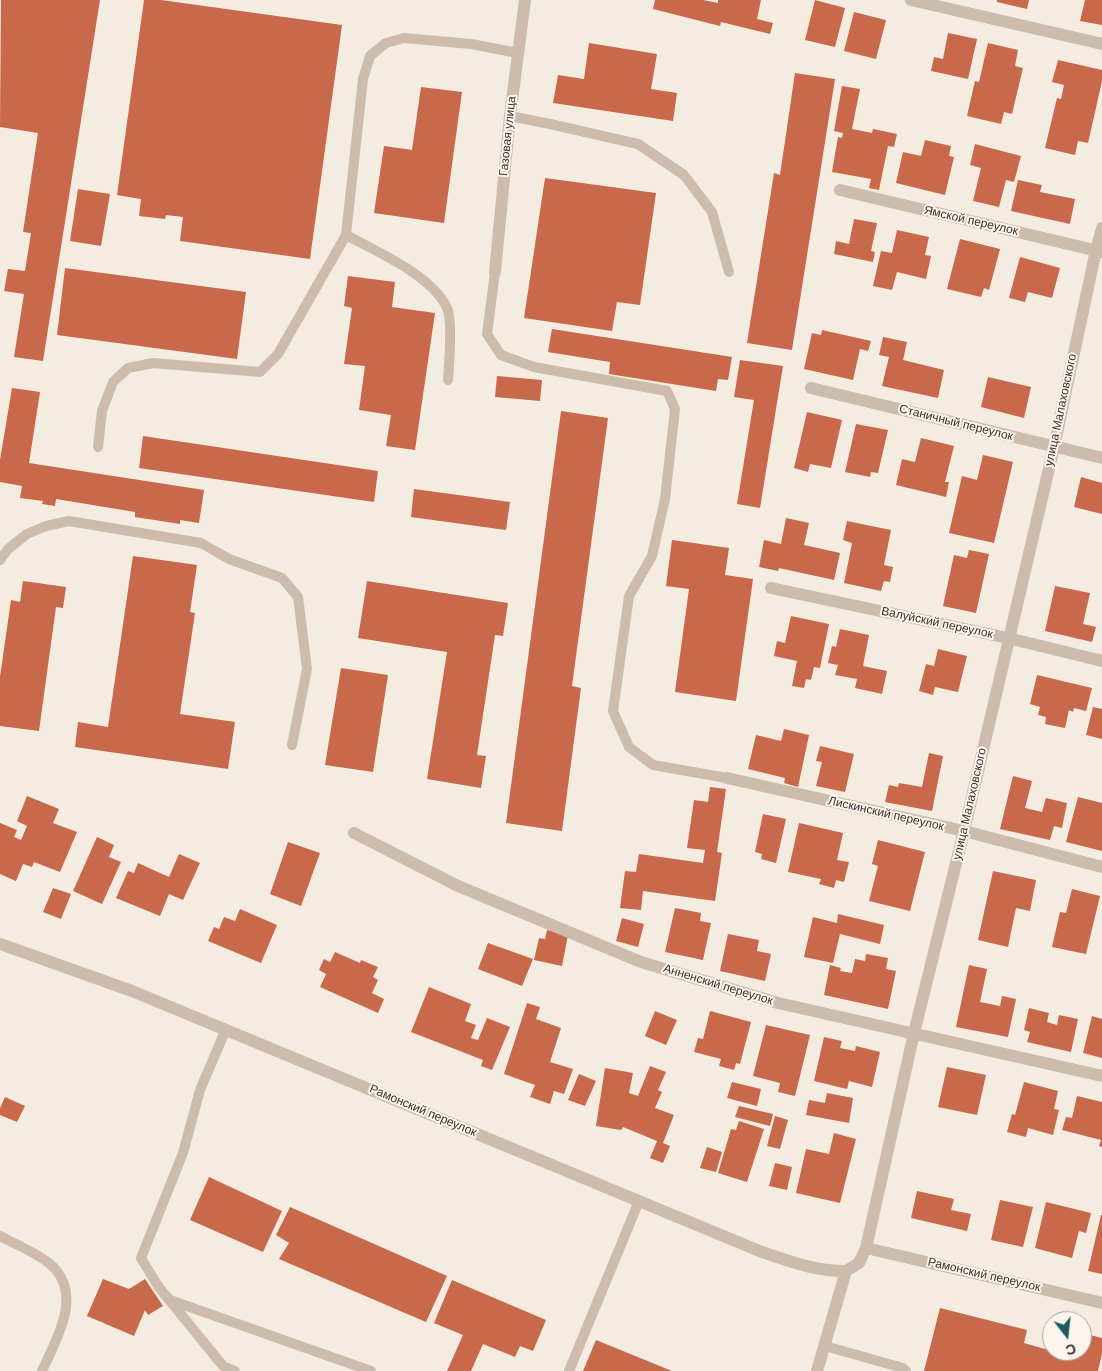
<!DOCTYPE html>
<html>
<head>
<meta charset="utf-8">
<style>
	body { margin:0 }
	#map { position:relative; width:1102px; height:1371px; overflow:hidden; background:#f4ebe1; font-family:Arial,sans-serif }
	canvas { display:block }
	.north { position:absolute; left:1042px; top:1311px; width:50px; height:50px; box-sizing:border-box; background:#fbf5ee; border:1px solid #aea6a0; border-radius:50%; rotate:164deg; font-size:14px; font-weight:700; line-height:20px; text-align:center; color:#3b302b }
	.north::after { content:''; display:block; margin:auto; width:18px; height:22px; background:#1f5a5e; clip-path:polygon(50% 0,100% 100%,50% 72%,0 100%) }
</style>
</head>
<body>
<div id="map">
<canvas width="1102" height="1371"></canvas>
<div class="north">С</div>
</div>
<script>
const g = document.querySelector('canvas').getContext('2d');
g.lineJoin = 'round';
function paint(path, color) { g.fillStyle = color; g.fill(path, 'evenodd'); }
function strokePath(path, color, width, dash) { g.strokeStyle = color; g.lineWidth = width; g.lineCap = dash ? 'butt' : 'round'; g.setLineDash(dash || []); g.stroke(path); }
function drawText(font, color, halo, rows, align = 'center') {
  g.font = font + ' Arial,sans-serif'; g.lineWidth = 4; g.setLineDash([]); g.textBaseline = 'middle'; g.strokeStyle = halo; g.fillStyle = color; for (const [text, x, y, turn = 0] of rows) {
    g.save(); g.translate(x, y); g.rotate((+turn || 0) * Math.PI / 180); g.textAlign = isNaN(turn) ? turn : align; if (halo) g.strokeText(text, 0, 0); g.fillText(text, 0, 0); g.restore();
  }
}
paint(new Path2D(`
	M1 0H100L43 361 14 357 24 294 4 291 8 269 25 271 31 233 23 232 38 133 0 127Z
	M144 0H161L342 25 310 259 180 241 183 217 166 215 165 219 139 216 141 199 117 195Z
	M655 0H703L718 3V0H761L757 19 773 23 770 34 721 22 720 26 653 9Z
	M815 0 845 8 835 47 805 40Z
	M997 0H1029L1027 9 997 2Z
	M1085 0H1102V25L1080 21Z
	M854 12 886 20 876 59 844 51Z
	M948 33 977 39 968 79 931 71 934 57 943 59Z
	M589 43 657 54 651 89 677 93 673 121 553 103 558 75 584 79Z
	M988 43 1018 50 1015 66 1023 68 1012 114 1004 112 1001 124 967 116 975 81 979 82Z
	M1058 60 1102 70V81L1088 143 1078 141 1075 155 1045 148 1057 98 1061 99 1064 85 1052 82Z
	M795 73 835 79 792 350 747 343 774 173 780 175Z
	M842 86 860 89 852 129 872 133 873 129 897 134 894 147 888 146 879 190 869 188 871 179 832 172 838 137 842 138 843 133 834 131Z
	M421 87 462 92 444 223 374 213 384 146 412 150Z
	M925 140 951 146 949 156 954 157 945 195 896 183 903 152 921 156Z
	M975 144 1021 156 1014 182 1006 180 999 207 973 201 981 168 970 165Z
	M545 178 656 193 640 305 617 302 612 331 524 318Z
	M1018 180 1042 185 1040 192 1075 199 1070 224 1011 211Z
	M78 189 110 194 101 246 70 241Z
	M854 219 877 223 871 251 875 252 873 262 834 254 836 241 849 244Z
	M897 230 929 237 925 255 931 256 926 279 897 272 892 290 873 286 881 251 892 253Z
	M960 239 1000 249 989 290 984 288 981 297 947 289Z
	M1020 257 1060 268 1052 298 1028 292 1025 302 1009 298Z
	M65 268 246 292 237 359 57 335Z
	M348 276 395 282 392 307 435 313 415 450 386 446 391 415 359 410 365 366 344 364 352 308 344 306Z
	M552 329 732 357 728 380 718 379 716 391 609 374 610 362 548 352Z
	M822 330 871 341 868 351 860 349 853 380 804 369 812 333 821 335Z
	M883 337 907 342 903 360 944 370 938 398 882 386 889 357 879 355Z
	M740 360 783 366 760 508 737 504 754 400 734 397Z
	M497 376 542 380 540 401 495 397Z
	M988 377 1031 387 1024 418 981 407Z
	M12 388 40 392 29 463 204 490 199 523 180 520V524L135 517V512L56 499 55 506 42 504 43 501 20 498 22 486 0 482V460Z
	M561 411 608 418 572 686 581 688 562 831 506 823Z
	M807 412 842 420 831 468 810 464 808 472 794 468Z
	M856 424 888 430 878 473 871 472 870 477 845 472Z
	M143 436 378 471 374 502 139 468Z
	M921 438 954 446 945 482H949L946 497 896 485 902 459 915 462Z
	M983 455 1013 462 994 543 949 533 962 476 977 480Z
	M1081 477 1102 483V514L1074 507Z
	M414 489 510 502 506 530 411 517Z
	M786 518 809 523 804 545 840 553 834 580 779 568 778 571 759 567 764 540 781 544Z
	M847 521 891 530 884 565 893 567 890 582 884 581 881 591 844 583 852 543 843 540Z
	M672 540 729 548 725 575 753 579 736 701 675 692 689 589 666 586Z
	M969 550 989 554 976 613 943 606 954 555 967 558Z
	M133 556 197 565 190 612 195 613 180 714 235 722 228 769 75 747 78 722 108 727Z
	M23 581 66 587 63 608 56 607 39 731 0 726V677L11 600 20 602Z
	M367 581 508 603 503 636 495 635 477 755 486 756 481 788 427 779 447 652 358 638Z
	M1055 586 1090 593 1083 624 1096 627 1092 642 1045 631Z
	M791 616 829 624 820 668 814 667 811 680 806 679 804 688 792 686 797 661 774 656 777 641 785 643Z
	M840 629 869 635 863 666 887 671 882 694 855 688 857 679 835 675 838 665 828 663 832 646 836 647Z
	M938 649 967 656 958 692 935 687 933 695 919 691 926 664 934 666Z
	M341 668 388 675 373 772 325 765Z
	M1037 675 1092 688 1086 711 1074 708 1073 712 1069 710 1065 728 1045 724 1046 717 1038 715 1040 707 1030 704Z
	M1093 707 1102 709V739L1086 735Z
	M784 729 809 735 798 787 784 783 785 778 748 769 756 735 781 741Z
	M820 746 854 754 845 792 816 786 822 762 816 761Z
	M929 753 943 756 932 811 885 802 889 785 898 787 899 783 922 787Z
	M1013 776 1032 781 1025 808 1042 812 1046 798 1067 803 1062 828 1054 826 1050 840 1000 829Z
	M710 787 726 789 717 852 722 853 715 901 643 891 641 910 620 908 625 871 636 872 639 854 703 863 705 850 687 848 694 800 708 802Z
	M27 796 59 809 53 823 77 832 60 872 34 862 32 867 23 864 16 881 0 874V823L17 830 14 837 21 840 27 826 17 821Z
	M1078 797 1102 803V851L1066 842Z
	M763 814 786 819 776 863 761 859 762 854 755 852Z
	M799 823 843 833 837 860 849 862 844 882 836 880 834 888 819 884 821 879 788 872Z
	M97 837 114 845 109 857 121 862 102 904 73 891Z
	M878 840 925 852 910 911 869 901 878 866 872 864Z
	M288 842 320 853 301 906 270 894Z
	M179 854 200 863 183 900 169 894 160 916 116 898 128 871 134 873 138 863 169 877Z
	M993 871 1036 880 1030 911 1016 908 1008 947 978 940Z
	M53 888 71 894 61 919 43 912Z
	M1072 889 1100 896 1086 954 1052 947 1060 912 1066 913Z
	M675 908 701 913 700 921 711 923 703 960 665 952Z
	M240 909 277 925 261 963 208 941 214 927 219 929 224 917 235 921Z
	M838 914 884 925 880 944 840 934 833 963 804 957 813 917 837 923Z
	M622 918 644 924 638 947 616 941Z
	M547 930 568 935 562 966 534 960 539 938 545 939Z
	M728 934 759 940 757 951 771 954 765 981 720 971Z
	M488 943 533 959 522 986 478 969Z
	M335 952 360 963 361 960 378 967 373 977 378 980 372 993 384 999 378 1013 320 987 326 974 319 970 324 959 330 962Z
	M866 954 888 958 886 969 896 971 888 1009 824 995 830 965 841 968 840 971 852 973 855 959 865 961Z
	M969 965 987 969 980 1002 1000 1006 1002 996 1016 999 1008 1037 956 1027Z
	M429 987 471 1004 465 1021 476 1025 471 1038 478 1040 487 1018 510 1027 492 1070 481 1066 483 1060 411 1032Z
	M527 1003 540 1007 536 1019 561 1028 550 1062 573 1069 564 1094 554 1091 550 1104 530 1097 535 1085 504 1074Z
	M1029 1008 1049 1013 1047 1022 1057 1025 1059 1015 1078 1019 1071 1052 1027 1042 1030 1032 1024 1030Z
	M655 1011 677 1020 666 1045 645 1036Z
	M710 1011 751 1022 740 1064 736 1063 734 1070 719 1066 721 1059 694 1052 698 1038 703 1039Z
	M1092 1016 1102 1019V1058L1083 1053Z
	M766 1025 810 1035 795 1096 778 1092 780 1083 753 1076Z
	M824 1037 842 1041 840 1048 855 1051 856 1046 880 1052 872 1087 849 1081 847 1089 814 1081Z
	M650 1066 666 1072 658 1090 662 1092 655 1108 674 1115 663 1143 670 1146 663 1163 650 1158 657 1141 623 1127 621 1130 596 1126 605 1068 633 1073 629 1093 638 1096Z
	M947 1067 986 1075 977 1115 938 1107Z
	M579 1074 596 1081 585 1106 568 1100Z
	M732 1082 761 1089 757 1106 727 1098Z
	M1024 1082 1058 1091 1054 1109 1059 1110 1053 1135 1028 1128 1026 1137 1007 1132 1012 1114 1015 1115Z
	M827 1093 853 1098 849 1123 806 1115 809 1100 825 1103Z
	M1077 1096 1102 1102V1147L1099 1146 1101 1140 1062 1130 1066 1117 1072 1118Z
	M5 1097 25 1106 17 1122 0 1115V1108Z
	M739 1106 773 1114 770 1126 735 1117Z
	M775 1116 788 1120 780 1149 767 1146Z
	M739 1121 764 1129 747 1182 718 1173 731 1129 736 1130Z
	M834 1133 856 1139 840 1203 796 1193 806 1149 829 1154Z
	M707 1147 722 1152 716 1172 700 1168Z
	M775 1163 792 1167 787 1190 769 1186Z
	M209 1177 282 1211 263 1252 190 1220Z
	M917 1191 954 1199 951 1210 971 1214 967 1231 911 1218Z
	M1000 1200 1033 1207 1023 1247 991 1240Z
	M1046 1202 1091 1213 1086 1233 1079 1231 1072 1258 1035 1248Z
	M290 1207 447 1276 426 1322 279 1259 289 1243 276 1235Z
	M1101 1215H1102V1274L1088 1271Z
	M103 1279 129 1289 145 1279 163 1306 148 1315 145 1310 134 1336 87 1316Z
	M452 1280 546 1320 533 1351 520 1346 515 1357 483 1344 471 1371H447L463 1335 434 1323Z
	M940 1308 1027 1330 1024 1343 1052 1351H1082V1333L1102 1338V1354L1098 1371H924Z
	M596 1340 672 1371H583Z`), '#c8694b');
strokePath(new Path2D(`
	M510 116 550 124 638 144 684 175 712 212 729 272
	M346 235C376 251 433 276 447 308 453 320 449 365 448 380
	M495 272 487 334 501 355 534 367 667 391 675 409 665 499 652 556 629 596 613 711 629 747 653 765 727 778
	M98 447 102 411 113 382 128 368 153 363 260 372 278 354 346 235 363 79 370 56 386 43 404 38 471 44 518 53
	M0 560 8 549 27 534 46 526 69 521 201 543 229 559 282 578 298 597 307 669 292 745
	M226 1029 200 1090 183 1153 141 1258 158 1286 223 1366 235 1371
	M0 1236C15 1244 46 1257 56 1270 81 1299 55 1342 42 1371
	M170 1300 371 1371
	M825 1346 903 1368 906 1371
	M569 1371 639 1201`), '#cdbbac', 10);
strokePath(new Path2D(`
	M911 0 1102 44
	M840 190 1102 252
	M495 272 510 116 525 0
	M811 388 1102 458
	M771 588 1008 638 1102 661
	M727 778 964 831 1102 867
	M354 833 458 886 641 962 778 1003 1102 1076
	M0 944 132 991 762 1252C792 1262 815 1271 846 1271
	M866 1248 1102 1303
	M817 1371 846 1271 859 1263 866 1248 914 1033 964 831 1054 447 1096 250 1102 228`), '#cdbbac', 12);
drawText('12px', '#3b302b', '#fbf5ee', [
	["Газовая улица",508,136,-84],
	["Ямской переулок",971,221,13],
	["улица Малаховского",1061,410,-78],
	["Станичный переулок",956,423,14],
	["Валуйский переулок",937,623,12],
	["улица Малаховского",970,804,-77],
	["Лискинский переулок",886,814,13],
	["Анненский переулок",718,985,17],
	["Рамонский переулок",423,1111,23],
	["Рамонский переулок",984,1275,13]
]);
</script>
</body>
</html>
